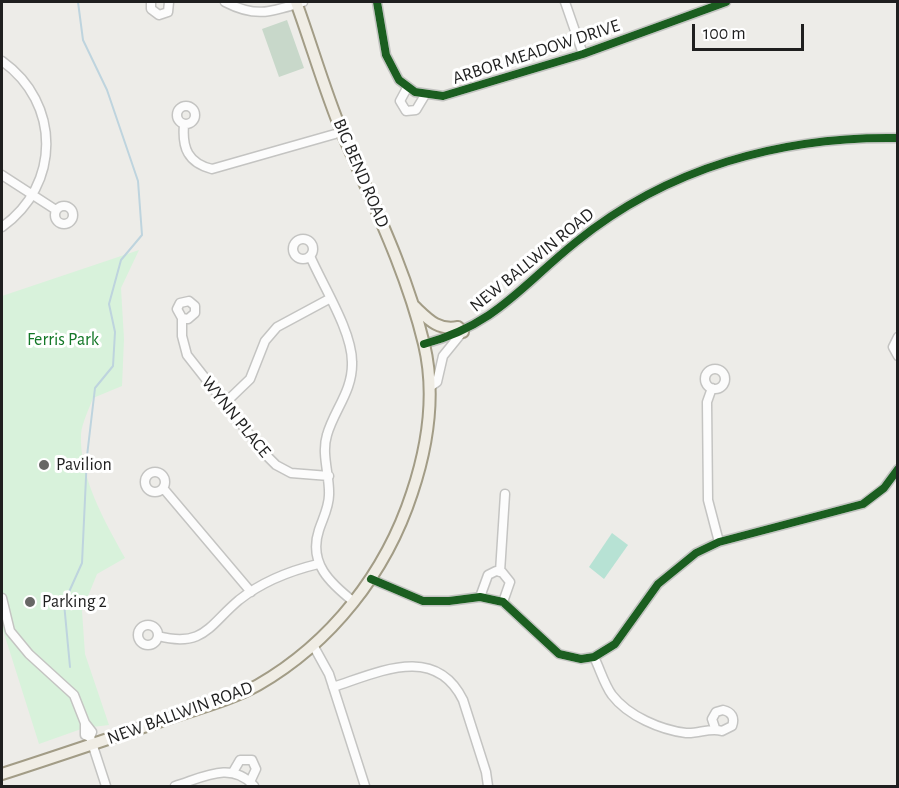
<!DOCTYPE html>
<html>
<head>
<meta charset="utf-8">
<style>
	body { margin:0 }
	#map { position:relative; width:899px; height:788px; overflow:hidden; background:#edece8; font-family:"Alegreya Sans",sans-serif }
	canvas { display:block }
	.frame { position:absolute; inset:0; border:3px solid #1f1f1f; pointer-events:none }
	.scale { position:absolute; left:692px; top:24px; width:112px; height:27px; box-sizing:border-box; border:3px solid #1f1f1f; border-top:0; padding-left:8px; font-size:18px; line-height:21px; white-space:nowrap; color:#1f1f1f; -webkit-text-stroke:4px #fff; paint-order:stroke }
</style>
</head>
<body>
<div id="map">
<canvas width="899" height="788"></canvas>
<div class="frame"></div>
<div class="scale">100 m</div>
</div>
<script>
const g = document.querySelector('canvas').getContext('2d');
g.lineJoin = 'round';
function paint(path, color) { g.fillStyle = color; g.fill(path, 'evenodd'); }
function strokePath(path, color, width, dash) { g.strokeStyle = color; g.lineWidth = width; g.lineCap = dash ? 'butt' : 'round'; g.setLineDash(dash || []); g.stroke(path); }
function drawText(font, color, halo, rows, align = 'center') {
  g.font = font + ' "Alegreya Sans",sans-serif'; g.lineWidth = 6; g.setLineDash([]); g.textBaseline = 'middle'; g.strokeStyle = halo; g.fillStyle = color; for (const [text, x, y, turn = 0] of rows) {
    g.save(); g.translate(x, y); g.rotate((+turn || 0) * Math.PI / 180); g.textAlign = isNaN(turn) ? turn : align; if (halo) g.strokeText(text, 0, 0); g.fillText(text, 0, 0); g.restore();
  }
}
paint(new Path2D(`
	M287 20 304 68 279 77 262 29Z`), '#c8d8ca');
paint(new Path2D(`
	M139 250 121 288 124 339 122 386 93 398C89 409 82 423 81 434 79 477 105 522 125 558L97 574 82 611 85 654 109 725 84 728 39 744 2 627V296Z`), '#d8f2db');
paint(new Path2D(`
	M612 533 628 545 604 579 589 567Z`), '#b7e2d4');
strokePath(new Path2D(`
	M70 667 64 603 82 563 87 456 95 388 113 366 115 332 109 304 121 260 142 235 138 181 107 90 83 40 78 2`), '#bed4de', 2);
const minor = new Path2D(`
	M151 2V9L159 15 168 12 169 2
	M225 2C256 18 271 12 303 2
	M377 2 386 55 399 80 415 92 443 96 583 54 726 2
	M565 2 583 54
	M2 61C61 103 61 185 2 227
	M407 88 400 101 406 111 416 110 425 95
	M177 115a9 9 0 1 1 18 0a9 9 0 1 1-18 0Z
	M184 125C182 148 188 163 212 169L342 132
	M2 175 56 210
	M55 215a9 9 0 1 1 18 0a9 9 0 1 1-18 0Z
	M293 249a10 10 0 1 1 20 0a10 10 0 1 1-20 0Z
	M310 256C323 286 352 331 352 362 353 391 334 410 327 435 321 454 330 476 329 495 329 507 323 518 319 530 308 563 330 583 354 602
	M182 318 188 319 195 313V306L189 301 180 303 177 309 182 318V336L187 355 264 453 276 465 291 473 329 476
	M898 337 893 347 898 356
	M424 344C497 324 521 286 576 242 667 168 781 136 898 138
	M705 379a10 10 0 1 1 20 0a10 10 0 1 1-20 0Z
	M430 387 437 382 443 356 460 335
	M712 388 707 402 708 500 719 542
	M224 404 250 379 265 341 277 327 329 299
	M145 482a10 10 0 1 1 20 0a10 10 0 1 1-20 0Z
	M163 488 251 592
	M500 572 505 494
	M371 579 423 601H449L480 597 503 602 559 654 581 659 594 657 615 644 658 584 696 553 719 542 863 504 884 488 898 469
	M480 597 488 575 496 571 502 572 510 582 503 602
	M2 598 10 631 29 654 74 695 85 723V735L90 737
	M138 635a10 10 0 1 1 20 0a10 10 0 1 1-20 0Z
	M158 636C204 648 209 625 239 600 263 581 289 571 318 564
	M313 645 329 674 365 786
	M594 657C600 669 604 684 612 695 628 716 661 730 686 733 699 734 710 727 722 731L732 726C735 718 732 712 723 710L716 712 712 719 715 728
	M333 687C377 673 435 643 463 700L486 772 488 786
	M85 723 92 732 90 737 106 786
	M233 772 240 760H252L256 769 250 782
	M175 786C202 778 231 760 254 786`);
const major = new Path2D(`
	M413 305C427 318 437 331 458 327L463 332
	M2 774C58 756 114 737 170 718 199 708 231 700 258 685 331 643 386 573 412 493 428 445 436 394 424 344 406 270 373 204 343 135 325 92 312 46 296 2`);
strokePath(minor, '#c4c4c2', 11);
strokePath(major, '#a29c86', 14);
strokePath(minor, '#fcfcfc', 8);
strokePath(major, '#f0ede5', 10);
strokePath(new Path2D(`
	M377 2 386 55 399 80 415 92 443 96 583 54 726 2
	M424 344C497 324 521 286 576 242 667 168 781 136 898 138
	M371 579 423 601H449L480 597 503 602 559 654 581 659 594 657 615 644 658 584 696 553 719 542 863 504 884 488 898 469`), '#1b5e20', 8);
for (const [x, y, r, color] of [
	[44,465,6,"#676765"],
	[30,602,6,"#676765"]
]) { const dot = new Path2D(); dot.arc(x, y, r, 0, 2 * Math.PI); g.fillStyle = color; g.fill(dot); strokePath(dot, '#fff', 2); }
drawText('18px', '#1f1f1f', '#fff', [
	["ARBOR MEADOW DRIVE",536,52,-18],
	["BIG BEND ROAD",361,173,67],
	["NEW BALLWIN ROAD",532,260,-39],
	["WYNN PLACE",236,417,51],
	["NEW BALLWIN ROAD",180,713,-20]
]);
drawText('18px', '#137727', '#fff', [
	["Ferris Park",63,340]
]);
drawText('18px', '#1f1f1f', '#fff', [
	["Pavilion",56,465],
	["Parking 2",42,602]
], 'left');
</script>
</body>
</html>
